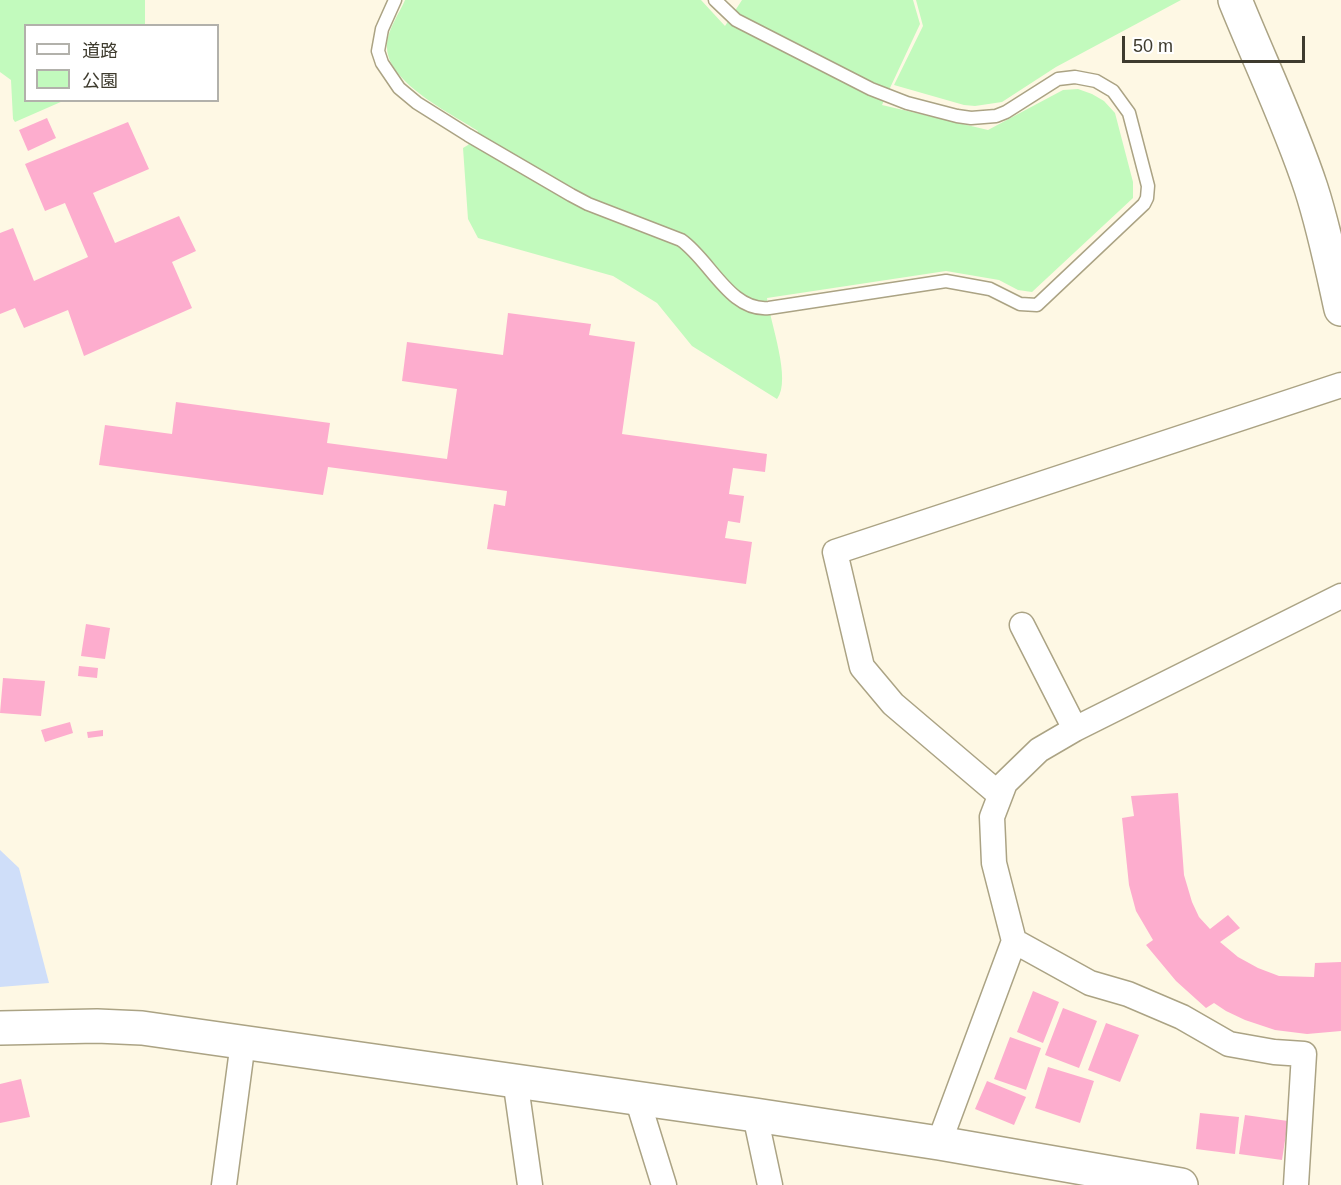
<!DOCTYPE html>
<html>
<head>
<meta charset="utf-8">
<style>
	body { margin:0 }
	#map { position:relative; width:1341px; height:1185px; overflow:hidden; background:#fef8e4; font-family:Arial,"Noto Sans JP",sans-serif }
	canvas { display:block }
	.legend { position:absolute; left:24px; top:24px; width:195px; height:78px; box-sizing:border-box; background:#fff; border:2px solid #b2b1ab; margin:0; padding:8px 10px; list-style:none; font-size:18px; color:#3e3b2e }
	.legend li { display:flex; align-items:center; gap:12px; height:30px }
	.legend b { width:30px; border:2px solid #b2b1ab }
	.scale { position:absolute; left:1122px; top:36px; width:183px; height:27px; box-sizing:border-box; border:3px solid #3e3b2e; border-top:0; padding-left:8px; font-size:18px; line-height:21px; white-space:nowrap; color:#3e3b2e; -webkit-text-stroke:4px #fff; paint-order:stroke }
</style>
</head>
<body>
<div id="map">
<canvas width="1341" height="1185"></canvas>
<ul class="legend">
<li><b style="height:8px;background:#fff"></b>道路</li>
<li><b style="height:16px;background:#c2fabd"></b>公園</li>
</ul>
<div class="scale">50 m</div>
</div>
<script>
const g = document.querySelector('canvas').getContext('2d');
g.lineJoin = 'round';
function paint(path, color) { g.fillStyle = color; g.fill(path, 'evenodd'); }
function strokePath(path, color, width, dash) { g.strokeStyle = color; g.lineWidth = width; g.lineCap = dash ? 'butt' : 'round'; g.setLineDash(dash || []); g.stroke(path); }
paint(new Path2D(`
	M0 0H145V25L26 26V100L63 101 15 122 13 119 11 80 0 72Z
	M405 0H701L725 26 742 0H913L920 24 882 105 988 130 1063 90 1078 89 1092 94 1104 101 1115 113 1133 182V198L1032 292 1018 290 999 280 946 271 767 298C770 322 792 380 777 399L692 346 657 303 613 276 478 238 468 219 463 148 468 145 478 131C452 114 388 83 387 48 386 32 399 14 405 0Z
	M916 0H1181L1056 67 1002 102 975 106 964 105 894 85 923 26Z`), '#c2fabd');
paint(new Path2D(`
	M0 850 19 868 49 983 0 987Z`), '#cfdef9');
paint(new Path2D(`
	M47 118 56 138 28 151 19 130Z
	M128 122 149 169 93 193 115 243 179 216 196 251 172 262 192 308 84 356 68 310 24 328 15 308 0 314V233L13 228 34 281 88 257 65 203 45 211 25 164Z
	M508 313 591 324 589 335 635 342 622 434 767 454 765 472 733 468 729 494 744 496 740 523 728 521 725 538 752 542 746 584 487 549 494 504 505 506 507 491 328 467 323 495 99 465 105 425 172 434 176 402 330 423 327 443 447 459 457 389 402 381 407 342 503 355Z
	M86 624 110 628 105 659 81 656Z
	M79 666 98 668 97 678 78 676Z
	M3 678 45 681 41 716 0 713Z
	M70 722 73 733 45 742 41 730Z
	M103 730V736L88 738 87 732Z
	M1178 793 1184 875 1192 902 1199 917 1210 929 1228 915 1240 928 1220 942 1238 957 1258 968 1279 976 1314 977 1315 963 1341 962V1031L1307 1034 1275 1030 1245 1020 1226 1011 1214 1003 1206 1008 1176 981 1146 945 1153 940 1136 911 1129 885 1122 818 1134 816 1131 796Z
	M1033 991 1059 1002 1043 1043 1017 1032Z
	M1063 1008 1097 1021 1079 1068 1045 1055Z
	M1106 1023 1139 1035 1120 1082 1088 1070Z
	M1010 1037 1041 1048 1026 1090 994 1079Z
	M1048 1067 1094 1081 1080 1123 1035 1108Z
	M21 1079 30 1117 0 1123V1084Z
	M987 1081 1026 1097 1014 1125 975 1109Z
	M1200 1113 1239 1117 1235 1154 1196 1149Z
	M1245 1115 1288 1121 1282 1160 1239 1154Z`), '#fdadce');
const lane = new Path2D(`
	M395 0 382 29 378 51 382 63 399 88 417 103 468 135 571 195 588 204 681 240C710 260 730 312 769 308L946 281 990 289 1020 304 1037 305 1144 204 1147 198 1148 186 1129 113 1113 91 1096 81 1075 77 1058 79 1006 112 996 116 971 118 957 116 907 103 871 89 736 20 715 0`);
const street = new Path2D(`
	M1022 625 1075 729
	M1000 795 893 704 862 667 835 552 1341 385
	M1014 941 1090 983 1128 994 1182 1017 1229 1044 1274 1052 1304 1054 1296 1185
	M515 1079 530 1185
	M637 1098 664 1185
	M755 1115 770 1185
	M939 1143 1014 941 994 863 992 817 1005 783 1039 750 1075 729 1341 596
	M224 1185 243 1042`);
const secondary = new Path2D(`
	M1235 0C1260 62 1290 124 1311 188 1324 228 1332 268 1341 309
	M0 1028 97 1026 142 1028 755 1115 939 1143 1181 1185`);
strokePath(lane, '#aba384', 15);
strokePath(street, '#aba384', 27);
strokePath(secondary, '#aba384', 36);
strokePath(lane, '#fff', 12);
strokePath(street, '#fff', 24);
strokePath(secondary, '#fff', 33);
</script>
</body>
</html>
